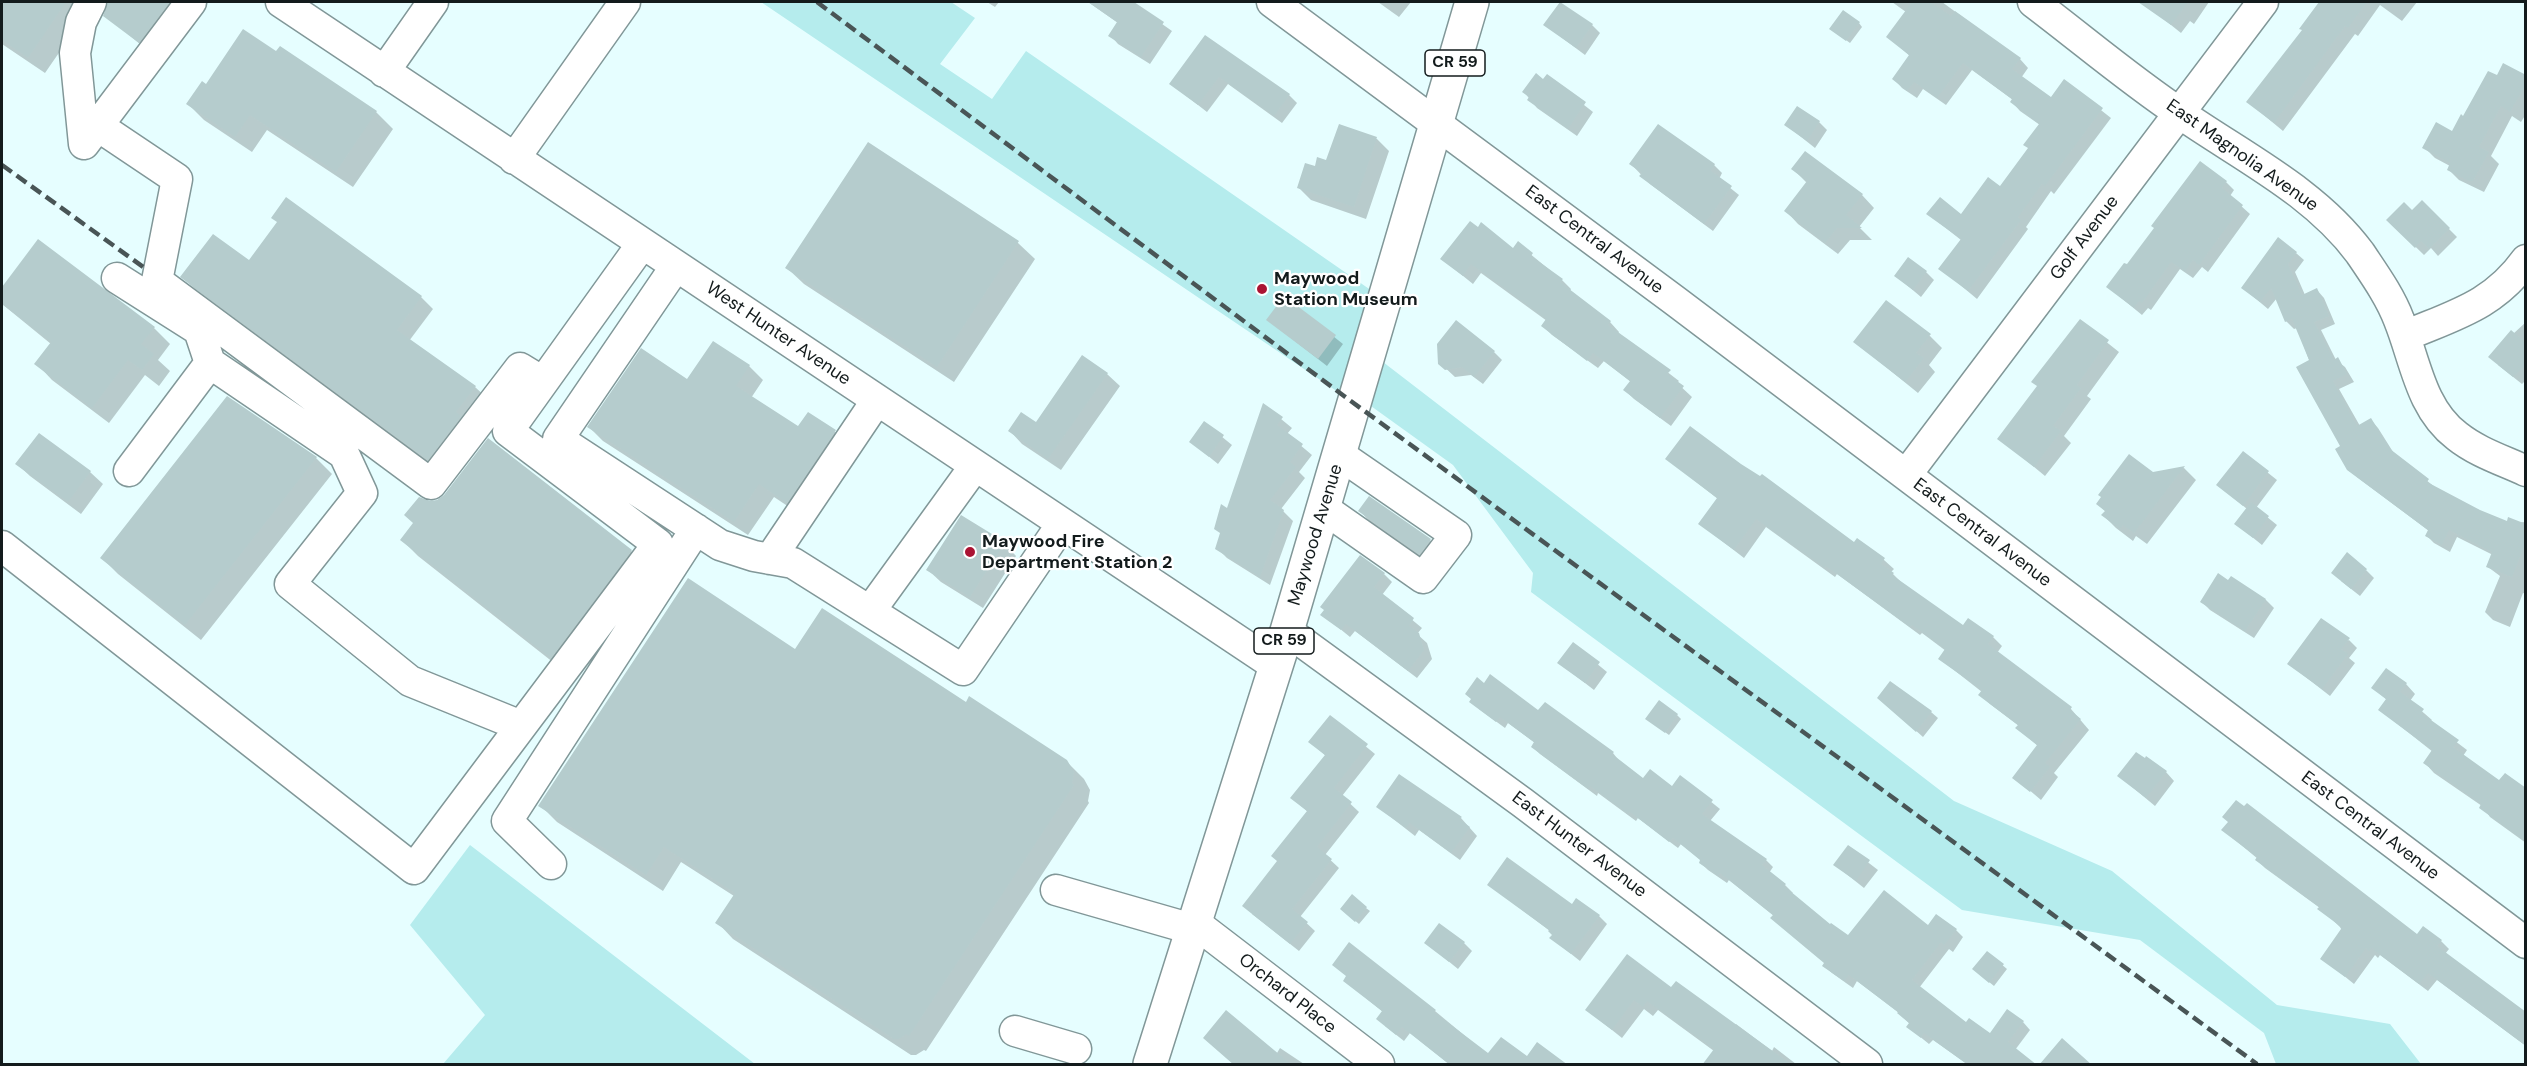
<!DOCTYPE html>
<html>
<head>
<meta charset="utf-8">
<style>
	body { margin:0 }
	#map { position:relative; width:2527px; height:1066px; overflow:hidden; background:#e6feff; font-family:"DM Sans",sans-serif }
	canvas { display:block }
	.frame { position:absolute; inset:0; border:3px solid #131b1c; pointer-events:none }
</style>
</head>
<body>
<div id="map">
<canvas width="2527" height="1066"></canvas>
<div class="frame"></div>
</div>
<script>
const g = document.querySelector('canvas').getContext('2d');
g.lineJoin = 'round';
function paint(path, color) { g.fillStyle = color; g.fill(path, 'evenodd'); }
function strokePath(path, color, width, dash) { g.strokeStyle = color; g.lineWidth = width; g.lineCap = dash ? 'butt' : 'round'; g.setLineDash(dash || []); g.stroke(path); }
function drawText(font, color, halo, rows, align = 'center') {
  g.font = font + ' "DM Sans",sans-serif'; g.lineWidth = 4.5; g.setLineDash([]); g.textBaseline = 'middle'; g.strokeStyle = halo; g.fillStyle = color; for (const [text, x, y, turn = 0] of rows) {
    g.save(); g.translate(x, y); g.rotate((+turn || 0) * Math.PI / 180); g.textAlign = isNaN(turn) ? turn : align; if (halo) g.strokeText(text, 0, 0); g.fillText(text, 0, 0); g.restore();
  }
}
paint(new Path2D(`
	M761 2H951L975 18 940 64 992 99 1026 51 1375 293 1344 396Z
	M1370 352 1954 801 2112 871 2277 1005 2390 1024 2421 1064H2276L2264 1033 2140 940 1962 910 1531 592 1533 573 1453 465 1357 396Z
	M470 845 755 1064H443L485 1015 410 925Z`), '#b5eced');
paint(new Path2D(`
	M2 2H94L45 73 2 44Z
	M108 2H194L152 54 105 15Z
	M987 2H999L995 7Z
	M1088 2H1131L1172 31 1150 64 1118 44 1110 35 1118 23Z
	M1378 2H1411L1399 17Z
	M1892 2H1942L2020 59 2028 68 2021 78 2051 99 2064 81 2111 118 2054 194 2051 191 2026 227 2028 229 1977 299 1940 268 1961 240 1928 214 1961 217 2001 188 2029 149 2040 125 2020 111 2012 102 2013 100 1972 70 1946 105 1923 89 1917 98 1902 88 1894 79 1910 56 1888 37 1906 12Z
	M2152 2H2209L2194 24 2190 21 2181 33 2151 9 2155 4Z
	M2328 2H2417L2402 21 2380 5 2358 36 2355 34 2283 131 2248 102Z
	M1859 23 1862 27 1850 43 1835 32Z
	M1545 25H1592L1600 33 1585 55Z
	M1205 37 1289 95 1297 103 1282 123 1228 84 1207 112 1171 84Z
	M1547 76 1593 112 1577 136 1537 108 1524 92 1544 81Z
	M2497 77H2526V114L2521 122 2512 116 2491 156 2499 164 2484 192 2459 180 2448 169 2450 166 2435 158 2424 147 2452 133Z
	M207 86 376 112 393 129 353 187 267 130 252 152 204 120 188 104Z
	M1819 122 1827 130 1815 148 1786 125Z
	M1340 126 1377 139 1389 151 1366 219 1311 200 1298 187 1316 168 1327 162Z
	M1658 126 1714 165 1722 173 1719 179 1739 195 1713 231 1650 184 1631 164Z
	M868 144 1018 243 1035 259 954 382 804 284 787 268Z
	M1793 169 1862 195 1874 208 1859 227 1872 240H1850L1838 254 1798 224 1786 211 1807 183Z
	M2226 182 2234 190 2230 196 2250 214 2208 272 2202 267 2193 278 2180 269 2151 310 2148 308 2142 315 2108 287 2127 267Z
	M2422 202 2457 237 2438 256 2431 248 2424 255 2388 220 2413 212Z
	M278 223 421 297 433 309 409 341 475 387 487 398 440 471 194 288 182 277 249 262Z
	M38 241 154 328 170 344 158 360 170 371 159 386 145 375 109 423 52 380 36 363 51 344 2 304V290Z
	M1518 244 1562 280 1571 289 1570 291 1610 322 1619 332 1618 334 1679 381 1677 383 1692 397 1671 426 1634 399 1625 390 1631 382 1604 361 1598 368 1552 335 1543 326 1547 321 1481 273 1473 284 1442 259 1514 250Z
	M2296 253 2304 260 2295 272 2305 295 2317 290 2324 298 2335 324 2321 330 2336 360 2345 367 2354 382 2339 389 2360 426 2371 420 2378 428 2395 455 2436 488 2479 511 2508 523 2526 522V594L2523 593 2510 627 2493 620 2485 612 2500 576 2488 567 2493 555 2457 537 2450 552 2434 543 2427 536 2429 531 2357 477 2342 447 2297 328 2294 329 2286 321 2277 298 2268 309 2243 288Z
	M1926 272 1934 280 1921 297 1896 276Z
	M1285 298 1343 344 1327 366 1268 320Z
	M2080 321 2119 352 2087 396 2091 399 2064 436 2071 443 2045 476 1999 438 2038 387Z
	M2526 322V380L2522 384 2498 365 2513 334Z
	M1930 336 1942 348 1929 365 1935 372 1918 393 1855 342Z
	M1494 352 1502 360 1483 384 1471 375 1455 377 1440 363Z
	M1082 357 1107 374 1120 386 1061 470 1022 444 1010 431 1036 424Z
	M749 366 763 380 751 398 798 428 835 432 849 445 801 515 774 497 748 535 603 441 589 427 688 381Z
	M228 398 316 458 332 474 201 640 118 574 102 558Z
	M1264 405 1292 428 1287 434 1312 455 1299 472 1305 478 1281 509 1293 521 1270 585 1227 558 1217 548Z
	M1205 423 1232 445 1218 464 1191 442Z
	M2243 453 2277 480 2256 508 2277 525 2262 545 2236 524 2247 509 2218 485Z
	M1667 459 1741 465 1855 544 1858 540 1884 560 1894 569 1891 572 1902 583 1964 627 1993 637 2002 646 1997 653 2071 709 2089 730 2054 773 2058 777 2041 800 2014 777 2038 746 2017 728 2019 726 1990 704 1980 695 1982 692 1940 659 1946 651 1922 633 1920 635 1837 574 1835 577 1766 527 1744 558 1700 524 1718 499Z
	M17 464 90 472 103 484 81 514 30 476Z
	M2184 468 2196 480 2147 544 2136 536 2133 541 2116 528 2103 515 2106 512 2098 504 2153 474Z
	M1370 498 1430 540 1443 552 1432 566 1372 524 1360 511Z
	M402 540 631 551 647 568 568 674 418 556Z
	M1004 543 1016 556 983 608 941 582 928 570Z
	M2366 570 2374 578 2360 596 2341 581Z
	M1384 574 1392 582 1382 595 1422 628 1417 634 1427 643 1432 659 1417 678 1355 631 1350 637 1323 615Z
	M2232 578 2266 600 2274 608 2254 638 2210 610 2202 602Z
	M2349 640 2357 648 2349 658 2355 663 2330 696 2289 664Z
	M1573 644 1607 672 1594 690 1559 663Z
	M796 651 966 704 1067 762 1084 779 1090 790 1088 801 1089 803 926 1051 924 1050 916 1055H911L733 939 717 922 734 896 681 862 663 891 557 822 540 805Z
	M2406 684 2415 694 2410 701 2432 720 2430 722 2467 750 2463 756 2500 782 2526 791V843L2490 817 2482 806 2434 773 2425 763 2433 752 2380 710 2387 700 2373 688Z
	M1485 685 1613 753 1620 762 1644 780 1672 788 1680 777 1720 809 1710 821 1766 860 1773 867 1769 873 1785 885 1793 893 1791 894 1830 926 1848 937 1928 927 1956 930 1963 937 1953 952 1949 949 1919 988 1966 1024 1991 1035 2023 1022 2030 1030 2015 1050 2034 1064H1967L1933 1040 1929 1044 1908 1027 1910 1024 1899 1013 1857 981 1853 988 1832 973 1824 966 1826 963 1774 916 1729 880 1727 883 1708 870 1701 863 1702 861 1681 844 1678 848 1638 818 1636 821 1598 793 1597 796 1540 754 1533 747 1535 743 1508 723 1505 728 1479 709Z
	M1886 704 1931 712 1938 718 1923 737Z
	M1677 715 1681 719 1669 735 1651 722Z
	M1330 717 1375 754 1342 796 1359 812 1325 855 1339 868 1300 917 1315 931 1299 951 1252 914 1308 812 1292 798 1326 756 1310 742Z
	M2166 772 2174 781 2155 806 2119 776Z
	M1378 807 1461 818 1477 836 1460 860 1419 830 1415 836Z
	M2223 830 2417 936 2441 941 2449 949 2445 954 2526 1014V1046L2437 980 2428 991 2380 955 2378 958 2375 955 2354 984 2322 958 2342 929 2320 908 2265 868 2257 860 2258 859Z
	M1848 847 1878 870 1864 888 1835 865Z
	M1489 885 1572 906 1599 916 1607 924 1580 961 1551 938 1554 935 1550 931Z
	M1366 908 1370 911 1359 924 1346 913Z
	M1426 943H1464L1472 951 1458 969Z
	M1988 953 2007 969 1994 986 1978 973Z
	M1345 981 1435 1011 1488 1055 1527 1058 1449 1064 1410 1033 1404 1041 1385 1026 1383 1012Z
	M1672 989 1734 1026 1736 1024 1772 1051 1774 1047 1796 1064H1704L1714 1051 1658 1010 1653 1016 1644 1009 1622 1038 1587 1010Z
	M1280 1048 1304 1064H1234L1277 1053Z`), '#0003');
paint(new Path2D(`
	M2 2H66L28 58 2 40Z
	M108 2H170L139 43 103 16Z
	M1088 2H1134L1164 22 1141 57 1108 36 1117 22Z
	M1560 2 1593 24 1576 48 1543 25Z
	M1912 2H1930L1951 16 1955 11 2021 58 2012 69 2051 97 2064 79 2103 108 2045 186 2042 184 2018 217 2021 220 1968 291 1938 269 1961 239 1926 214 1940 197 1961 214 1988 177 2000 186 2028 148 2023 145 2039 124 2010 102 2012 99 1963 63 1937 98 1914 82 1907 91 1892 79 1909 55 1886 37Z
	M2138 2H2188L2171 25Z
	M2319 2H2367L2348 28 2345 26 2274 123 2246 102 2302 30 2299 29Z
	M1843 10 1860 22 1846 41 1829 29Z
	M243 29 276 51 280 46 377 111 336 172 250 115 235 137 186 104 202 81 206 84Z
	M1205 35 1290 94 1274 116 1219 77 1198 105 1169 84Z
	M2503 63 2526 75V84L2510 112 2501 106 2479 147 2489 152 2473 181H2469L2447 170 2450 163 2422 148 2436 122 2452 131 2461 114 2463 116 2488 71 2497 75Z
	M1536 73 1543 79 1547 74 1586 102 1568 129 1527 100 1529 97 1522 92Z
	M1797 106 1820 121 1807 141 1784 125Z
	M1339 124 1377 137 1354 207 1297 188 1305 163 1315 166 1317 157 1326 160Z
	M1658 124 1715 164 1711 171 1732 186 1704 224 1639 176 1642 173 1629 164Z
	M868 142 1019 241 937 367 785 268Z
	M1805 151 1863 194 1846 215 1862 228H1837L1825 243 1784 211 1807 181 1791 169Z
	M2200 161 2227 181 2222 188 2243 205 2199 265 2193 260 2185 271 2171 262 2142 303 2139 301 2134 308 2106 287 2124 263 2127 264 2154 228 2151 226Z
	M286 197 422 296 397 330 476 386 456 412 461 416 428 460 180 277 213 234 249 260 277 222 271 218Z
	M2422 200 2450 228 2429 249 2421 241 2415 248 2386 220 2404 202 2412 210Z
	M1470 221 1478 227 1481 222 1513 248 1518 241 1533 253 1531 256 1563 279 1560 282 1611 321 1608 325 1671 370 1667 374 1684 386 1660 418 1623 390 1630 381 1593 353 1587 361 1541 326 1546 319 1507 290 1471 264 1463 276 1440 259Z
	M2278 237 2297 252 2288 264 2302 295 2317 288 2329 316 2314 322 2334 360 2338 357 2347 374 2333 381 2357 426 2371 418 2390 449 2429 479 2427 482 2480 510 2507 521 2508 517 2526 524V541L2512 577 2486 567 2492 552 2449 530 2442 545 2425 536 2428 530 2347 470 2335 449 2340 446 2296 367 2309 360 2292 319 2285 322 2271 288 2260 302 2241 288Z
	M38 239 155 327 141 344 154 354 142 370 128 360 92 408 34 364 51 342 2 304V287Z
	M1908 257 1927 271 1913 290 1894 276Z
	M1284 296 1336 335 1318 359 1266 320Z
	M1886 300 1931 334 1916 353 1924 358 1905 382 1853 342Z
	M2080 319 2109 340 2077 385 2081 388 2053 426 2061 431 2034 467 1997 439 2037 386 2031 382Z
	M1456 320 1495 351 1474 377 1462 367 1445 370 1438 364 1437 344Z
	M2511 330 2526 343V364L2513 377 2488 357Z
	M713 341 750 365 736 386 798 426 808 412 836 430 787 503 759 484 734 522 587 427 641 348 687 379Z
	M1082 355 1108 373 1048 459 1008 431 1021 412 1036 422Z
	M227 396 317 457 185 625 100 558Z
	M1263 403 1283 417 1277 425 1303 444 1290 462 1296 467 1270 500 1284 510 1260 577 1215 549 1220 533 1214 529 1221 504 1227 508Z
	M1204 421 1224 435 1209 457 1189 442Z
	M1690 426 1741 464 1760 476 1762 474 1854 542 1857 538 1885 558 1881 564 1894 573 1892 575 1963 625 1968 618 1994 636 1988 644 2072 707 2070 710 2081 719 2045 763 2050 767 2030 792 2012 778 2037 745 2015 728 2018 725 1978 695 1982 690 1938 659 1945 649 1912 625 1910 627 1826 566 1825 568 1756 519 1734 550 1698 524 1717 498 1665 459Z
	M39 433 91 471 68 502 15 464Z
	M488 438 632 550 551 658 400 540 413 523 404 515 419 497 430 501 437 500 444 495Z
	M2243 451 2269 471 2243 506 2216 485Z
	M2129 454 2153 472 2185 466 2134 533 2123 525 2120 529 2101 515 2105 511 2096 504 2101 497 2098 495Z
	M1369 496 1431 539 1419 554 1358 511Z
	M2251 502 2269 516 2253 538 2234 524Z
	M961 515 1005 542 970 597 926 570Z
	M2347 552 2367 569 2351 589 2331 573Z
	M1360 555 1385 573 1374 587 1414 618 1409 626 1419 633 1424 650 1408 671 1346 624 1341 630 1320 615 1324 610 1320 607Z
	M2218 573 2228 580 2231 576 2266 599 2245 631 2200 602Z
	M688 578 795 649 822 608 966 702 969 696 1067 760 1074 772 1072 783 1074 785 909 1036 906 1034 899 1039H894L715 923 735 893 664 847 646 875 538 806Z
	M2321 618 2350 638 2341 649 2348 654 2322 689 2287 664Z
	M1573 642 1600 662 1585 683 1557 663Z
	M2386 668 2407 683 2400 692 2424 709 2421 713 2459 740 2453 747 2499 780 2505 773 2526 788V842L2479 808 2481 804 2423 763 2432 750 2378 710 2386 699 2371 688Z
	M1490 674 1538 710 1545 702 1614 752 1612 754 1643 778 1650 769 1672 786 1680 775 1713 800 1702 814 1767 859 1762 865 1786 884 1784 886 1830 924 1831 923 1848 935 1884 890 1928 925 1936 914 1957 929 1944 945 1941 942 1912 980 1966 1022 1969 1018 1990 1033 2007 1009 2024 1021 2008 1042 2037 1065H1968L1924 1033 1921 1038 1906 1027 1909 1023 1897 1013 1898 1012 1849 975 1844 981 1822 966 1824 963 1770 918 1773 915 1720 873 1718 876 1699 863 1700 860 1673 838 1669 842 1630 812 1628 814 1590 786 1588 789 1531 747 1534 742 1500 717 1496 722 1469 702 1471 699 1465 694 1477 677 1484 683Z
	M1890 681 1932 711 1916 732 1877 698Z
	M1659 700 1678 714 1665 733 1645 719Z
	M1330 715 1368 744 1334 788 1352 802 1317 847 1332 859 1292 909 1308 922 1290 944 1242 906 1277 861 1271 856 1307 811 1290 798 1325 755 1308 742Z
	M2136 752 2145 758 2146 756 2167 771 2146 798 2117 776Z
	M1399 774 1462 817 1459 819 1470 827 1451 853 1410 823 1406 828 1376 807Z
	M2236 800 2244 806 2247 803 2273 823 2417 934 2423 926 2442 940 2437 946 2526 1012V1046L2428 973 2419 984 2371 948 2369 951 2366 948 2345 977 2320 959 2341 929 2340 926 2317 909 2319 907 2255 860 2257 857 2221 830 2228 822 2222 817Z
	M1848 845 1870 860 1856 881 1833 865Z
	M1507 857 1572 904 1576 898 1600 915 1571 954 1549 938 1552 935 1548 931 1549 930 1487 885Z
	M1352 894 1367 907 1355 922 1340 909Z
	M1439 923 1465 942 1449 962 1424 943Z
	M1349 942 1436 1010 1434 1012 1488 1053 1501 1037 1527 1056 1537 1042 1568 1065H1450L1402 1027 1396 1035 1376 1019 1382 1011 1343 981 1346 976 1332 965Z
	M1987 951 2004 964 1989 983 1972 969Z
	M1627 954 1671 987 1676 981 1792 1065H1702L1714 1049 1647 1001 1643 1007 1634 1000 1612 1030 1585 1010Z
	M1226 1010 1292 1065H1234L1203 1038Z
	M2062 1038 2092 1065H2039Z`), '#b5cccd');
const minor = new Path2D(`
	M281 2 1276 666
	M1272 2 1674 300 2526 943
	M2033 2C2082 39 2130 80 2181 114 2243 157 2315 192 2360 253 2374 274 2390 296 2399 320 2415 359 2420 408 2457 436 2477 452 2502 460 2526 471
	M384 72 433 2
	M98 126 177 179 157 281 431 484 520 368 543 382
	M84 144 191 2
	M84 144 75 53 81 22 91 2
	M514 159 625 2
	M676 266 558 439 720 545 754 556 793 563 963 670 1062 524
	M117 278 199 330 210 363
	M2405 336C2454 315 2493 306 2526 260
	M129 471 210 363 344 454 362 493 290 584 410 681 521 726
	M1906 475 2263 2
	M1323 508 1423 578 1456 535 1340 455
	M2 546 414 869 658 544 508 431 642 244
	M770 559 877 400
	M870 611 975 466
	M1287 631 1523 803 1867 1064
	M551 864 507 821 696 529
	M1056 890 1192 929
	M1195 923 1379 1064
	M1015 1031 1076 1049`);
const major = new Path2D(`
	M1150 1064 1287 631 1472 2`);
strokePath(minor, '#819798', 33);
strokePath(major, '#819798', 36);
strokePath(minor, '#fff', 30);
strokePath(major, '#fff', 33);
strokePath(new Path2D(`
	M817 2 1344 396 2257 1064
	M2 165 146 269`), '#495556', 4.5, [12, 6]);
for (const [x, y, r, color] of [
	[1262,289,6,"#aa1333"],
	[970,552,6,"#aa1333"]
]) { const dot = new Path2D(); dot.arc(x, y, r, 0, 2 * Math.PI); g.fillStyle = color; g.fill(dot); strokePath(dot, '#fff', 2); }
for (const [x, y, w] of [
	[1455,63,60],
	[1284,641,60]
]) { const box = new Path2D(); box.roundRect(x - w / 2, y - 13, w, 26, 4.5); g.fillStyle = '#fff'; g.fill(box); strokePath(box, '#131b1c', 1.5); }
drawText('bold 16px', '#131b1c', null, [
	["CR 59",1455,63],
	["CR 59",1284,641]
]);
drawText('18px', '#131b1c', '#fff', [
	["East Magnolia Avenue",2242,156,35],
	["Golf Avenue",2085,238,-53],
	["East Central Avenue",1594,240,37],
	["West Hunter Avenue",778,334,34],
	["East Central Avenue",1982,533,37],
	["Maywood Avenue",1316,535,-73],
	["East Central Avenue",2370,826,37],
	["East Hunter Avenue",1579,845,37],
	["Orchard Place",1287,994,38]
]);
drawText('bold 18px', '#131b1c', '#fff', [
	["Maywood",1274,279],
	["Station Museum",1274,300],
	["Maywood Fire",982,542],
	["Department Station 2",982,563]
], 'left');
</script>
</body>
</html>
